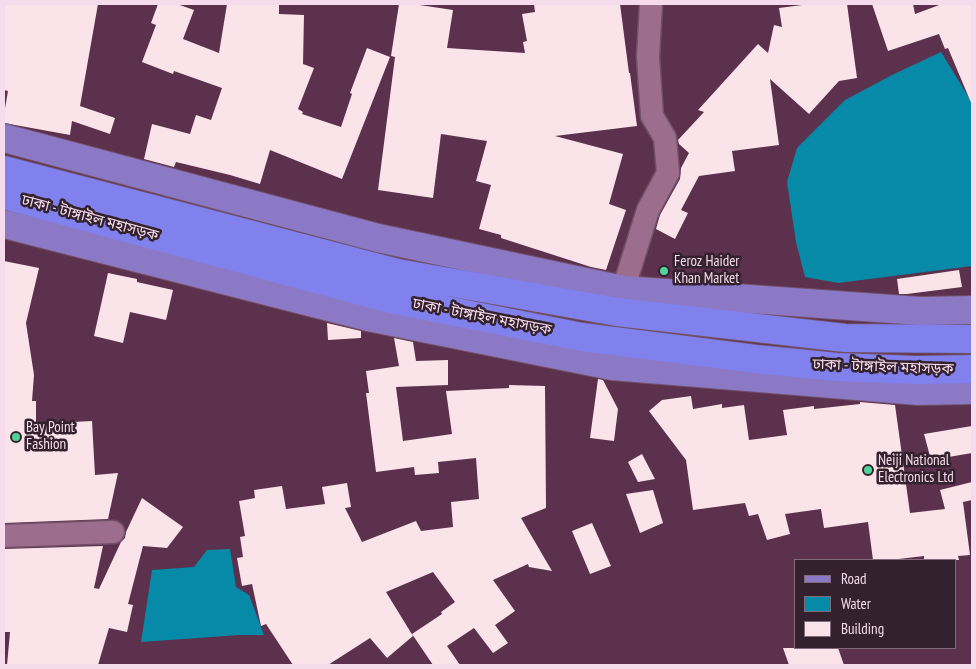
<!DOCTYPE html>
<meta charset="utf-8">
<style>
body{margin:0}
#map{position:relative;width:976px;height:669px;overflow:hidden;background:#5b314d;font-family:"PT Sans Narrow",sans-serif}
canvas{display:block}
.frame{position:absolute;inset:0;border:5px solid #f5dbeb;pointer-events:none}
.legend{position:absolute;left:794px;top:559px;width:162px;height:90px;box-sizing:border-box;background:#34212e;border:1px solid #816b7a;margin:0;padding:6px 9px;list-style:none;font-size:15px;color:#f5dbeb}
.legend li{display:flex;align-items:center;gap:10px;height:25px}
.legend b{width:25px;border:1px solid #816b7a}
</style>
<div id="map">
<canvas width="976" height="669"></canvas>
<div class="frame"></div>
<ul class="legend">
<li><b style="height:6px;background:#8b79c6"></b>Road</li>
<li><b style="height:14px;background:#078aa8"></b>Water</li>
<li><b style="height:14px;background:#fae3e9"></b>Building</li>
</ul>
</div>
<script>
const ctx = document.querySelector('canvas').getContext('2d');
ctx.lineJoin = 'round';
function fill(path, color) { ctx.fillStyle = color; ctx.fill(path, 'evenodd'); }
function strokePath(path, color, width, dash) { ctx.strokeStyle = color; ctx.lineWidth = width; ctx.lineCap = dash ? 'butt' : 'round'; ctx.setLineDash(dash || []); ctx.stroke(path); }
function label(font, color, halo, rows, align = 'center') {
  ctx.font = font + ' "PT Sans Narrow","Noto Sans Bengali",sans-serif'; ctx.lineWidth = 5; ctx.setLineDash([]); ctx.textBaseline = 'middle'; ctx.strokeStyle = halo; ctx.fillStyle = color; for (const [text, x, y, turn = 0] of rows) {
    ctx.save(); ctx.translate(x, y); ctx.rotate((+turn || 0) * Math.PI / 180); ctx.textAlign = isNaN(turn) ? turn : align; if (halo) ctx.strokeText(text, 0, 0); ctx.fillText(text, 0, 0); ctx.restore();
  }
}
const water = new Path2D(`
 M941,52L971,101L972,105V266L838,283L805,277L796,242L787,182L797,148L845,100L892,75Z
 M230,549L236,587L249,595L264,635H239L141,642L152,570L194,567L207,550Z`);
const building = new Path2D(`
 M4,4H98L80,106L115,118L110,134L72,121L70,135L4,123V114L8,91L4,90Z
 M158,4H177L194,10L183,39L219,53L227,4H279V14L304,15L303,64L314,68L298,109L303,112L302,114L341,127L352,94L350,93L367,48L390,57L342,179L270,150L260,184L230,175L176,162L174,167L144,159L152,124L190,134L196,115L211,120L222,88L174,71L173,74L142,62L156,25L151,23Z
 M399,4H413L453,10L447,48L525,53L523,42L527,41L522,14L535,12L534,4H620L629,73H630L637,126L555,136L623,154L609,204L626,210L606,270L591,267L501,238V235L479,229L491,185L476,181L487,141L441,134L433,198L378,190L395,57L391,56Z
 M810,4H847L857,78L839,81L809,114L770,79L779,145L732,151L735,171L699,176L681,210L688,213L675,239L656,229L660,215L680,179L681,168L689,153L679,144L678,140L704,112L698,110L758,44L768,53L774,25L782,27L779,8Z
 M872,4H913L915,14L942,4H972V105L948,48L945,49L939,34L888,51Z
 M4,261L39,268L26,323L34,375L32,401H36V424L92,421L95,475L118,473L108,519L4,523Z
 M959,270L962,287L907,294H899L897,279Z
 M108,273L137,279V282L173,290L166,320L130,312L123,343L94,336Z
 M327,323L361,331V338L328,340Z
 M394,338L413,342L416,361L448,360V385L396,387L403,441L452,434L446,391L509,388V385L545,386L546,508L521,518L552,571L529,567L528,564L493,580L515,611L495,625L508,643L493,653L474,628L447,646L460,665H433L412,634L442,614L441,612L455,602L433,572L386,592L413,636L387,658L370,638L328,665H293L266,624L261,626L252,584L242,586L237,558L243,557L240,537L245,536L239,501L255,498L254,490L282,486L286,509L325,504L322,487L347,483L351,507L345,508L362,542L416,521L421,531L453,527L451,502L479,499L476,458L438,462L439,473L415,475L414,467L376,472L366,393H369L366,371L399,366Z
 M598,379L603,380L618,409L614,441L590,438Z
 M691,396L693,409L722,404V408L744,405L749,440L787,435L783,410L814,406V409L860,404V402L895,405L910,513L945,509L940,490L972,482V500L963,502L970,555L958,556L959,560H924V556L890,560H873L868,522L824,528L821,509L785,514L790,534L767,540L758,514L749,516L745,503L693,510L686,460L649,411L662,400Z
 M972,426V453L931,460L924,434Z
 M642,454L655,479L638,482L628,462Z
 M653,490L663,523L640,533L626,494Z
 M142,498L183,527L167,548L143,546L128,604L133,605L127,632L109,628L98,665H7L10,632H4V549L103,546L94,588L99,589L121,542L125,538L126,532Z
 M592,523L611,566L590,574L572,531Z
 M783,648H838L844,665H789Z`);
const minor = new Path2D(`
 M623,290L648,210L668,173L665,138L652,116L648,57L651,4
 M4,536L113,532`);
const major = new Path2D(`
 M4,138L378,238L623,290L920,311L972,310
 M4,224L368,317L612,366L918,391L972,390`);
const highway = new Path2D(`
 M4,170L398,273L617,312L845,338L972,339
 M4,195L390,299L582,337L756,359L837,367L916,370L972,369`);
const markers = [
 [664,271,5,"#50d398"],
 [16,437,5,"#50d398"],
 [868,470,5,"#50d398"]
];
const streetNames = [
 ["ঢাকা - টাঙ্গাইল মহাসড়ক",90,218,15],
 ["ঢাকা - টাঙ্গাইল মহাসড়ক",482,317,11],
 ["ঢাকা - টাঙ্গাইল মহাসড়ক",883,367,2]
];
const poiNames = [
 ["Feroz Haider",674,262],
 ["Khan Market",674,279],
 ["Bay Point",26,428],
 ["Fashion",26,445],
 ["Neiji National",878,461],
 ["Electronics Ltd",878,478]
];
fill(water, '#078aa8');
fill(building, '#fae3e9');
strokePath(minor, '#724f67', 25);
strokePath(major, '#724f67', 30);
strokePath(highway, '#724f67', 30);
strokePath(minor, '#9c6d8c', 22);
strokePath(major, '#8b79c6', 28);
strokePath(highway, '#8081ec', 28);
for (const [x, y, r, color] of markers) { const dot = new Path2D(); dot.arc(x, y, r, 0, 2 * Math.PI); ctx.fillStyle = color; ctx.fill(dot); strokePath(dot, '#34212e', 2); }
label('15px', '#f5dbeb', '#34212e', streetNames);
label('15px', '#f5dbeb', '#34212e', poiNames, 'left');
</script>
